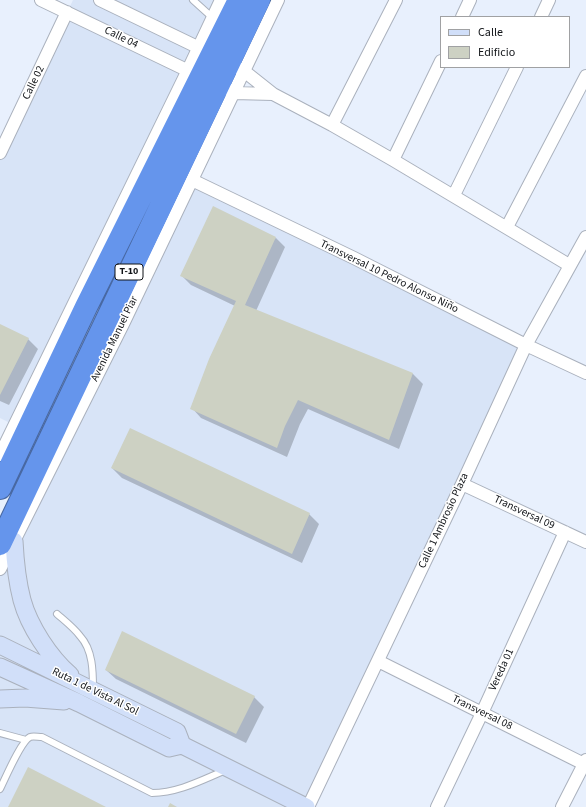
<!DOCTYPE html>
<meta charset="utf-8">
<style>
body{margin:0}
#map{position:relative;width:586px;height:807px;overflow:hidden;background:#e8f0fd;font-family:"Source Sans 3",sans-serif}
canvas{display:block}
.legend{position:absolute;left:440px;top:16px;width:130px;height:52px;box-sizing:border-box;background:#fff;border:1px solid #a0a1a3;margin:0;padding:5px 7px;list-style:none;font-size:12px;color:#111418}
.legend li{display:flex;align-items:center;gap:8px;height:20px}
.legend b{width:20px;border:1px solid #a0a1a3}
</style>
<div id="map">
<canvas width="586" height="807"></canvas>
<ul class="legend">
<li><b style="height:5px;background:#d1dff9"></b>Calle</li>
<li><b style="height:11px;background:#cdd1c3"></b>Edificio</li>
</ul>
</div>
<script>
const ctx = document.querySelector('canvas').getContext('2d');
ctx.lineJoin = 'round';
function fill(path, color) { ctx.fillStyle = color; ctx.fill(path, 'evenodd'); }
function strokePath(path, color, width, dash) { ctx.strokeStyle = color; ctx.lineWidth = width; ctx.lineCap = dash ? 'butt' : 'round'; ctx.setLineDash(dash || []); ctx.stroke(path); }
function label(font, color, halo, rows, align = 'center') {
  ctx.font = font + ' "Source Sans 3",sans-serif'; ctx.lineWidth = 3; ctx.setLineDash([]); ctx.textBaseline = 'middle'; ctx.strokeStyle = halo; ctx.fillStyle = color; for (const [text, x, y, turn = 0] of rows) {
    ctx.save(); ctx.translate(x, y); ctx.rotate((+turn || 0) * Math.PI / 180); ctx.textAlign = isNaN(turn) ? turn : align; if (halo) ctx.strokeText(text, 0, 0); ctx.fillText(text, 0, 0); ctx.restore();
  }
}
const built = new Path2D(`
 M73,0H238L32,434L0,418V153Z
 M180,174L526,345L308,807H0V542Z`);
const shadow = new Path2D(`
 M276,238L285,247L256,311L413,374L423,384L399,449L308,409L300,424L287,457L201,418L192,408L235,306L191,285L181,275Z
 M0,325L28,339L38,349L9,405L0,401Z
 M112,468L309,514L319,524L302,563L122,478Z
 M106,670L254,697L264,707L246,743L116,679Z`);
const building = new Path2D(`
 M213,206L276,237L245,305L413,373L389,440L298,400L285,426L277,448L190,409L209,359L236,301L180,276Z
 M0,324L29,338L0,395Z
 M130,428L310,513L292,554L111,468Z
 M122,631L255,696L236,734L105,670Z
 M28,767L106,807H8Z
 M170,803L177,807H168Z`);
const lane = new Path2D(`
 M193,0L214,19
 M57,614C65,621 74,628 80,636C93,650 93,672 93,689
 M0,733L26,740
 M0,789C5,779 21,741 30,737C33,736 38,737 42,737L152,793C178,793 202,780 226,770`);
const street = new Path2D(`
 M41,0L195,74
 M100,0L216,56
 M462,17L470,0
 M541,17L549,0
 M238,68L244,71L273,94L332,125L393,160L569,265
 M228,90L234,93L273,94
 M332,125L396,0
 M0,153L67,12
 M393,160L441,61
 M192,180L354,258L526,345L586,373
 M454,195L517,67
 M507,227L586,76
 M0,455L188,70L221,0
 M462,484L586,542
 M0,569L123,324L278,0
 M378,661L586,765
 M308,807L462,484L526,345L586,237
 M437,807L482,713L565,532
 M562,807L586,760`);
const secondary = new Path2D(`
 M14,541C15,561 17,581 22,600C29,626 50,658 70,675
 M0,645L177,732L182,745
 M0,667L79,703L169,748L182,745L306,807
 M0,699L25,698L64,701`);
const highway = new Path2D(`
 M0,488L86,307L239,0
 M0,544L259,0`);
const shields = [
 [129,272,28]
];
const shieldNames = [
 ["T-10",129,272]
];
const streetNames = [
 ["Calle 04",121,38,26],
 ["Calle 02",34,83,-64],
 ["Transversal 10 Pedro Alonso Niño",389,277,26],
 ["Avenida Manuel Piar",115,339,-64],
 ["Transversal 09",524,513,25],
 ["Calle 1 Ambrosio Plaza",444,521,-65],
 ["Vereda 01",502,670,-65],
 ["Ruta 1 de Vista Al Sol",95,692,26],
 ["Transversal 08",482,713,26]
];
fill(built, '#d8e4f7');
fill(shadow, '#0003');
fill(building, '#cdd1c3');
strokePath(lane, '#aab1bd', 8);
strokePath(street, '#aab1bd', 14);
strokePath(secondary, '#aab1bd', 19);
strokePath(highway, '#4868a2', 24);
strokePath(lane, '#fff', 6);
strokePath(street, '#fff', 12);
strokePath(secondary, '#d1dff9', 17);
strokePath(highway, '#6595ec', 22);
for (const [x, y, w] of shields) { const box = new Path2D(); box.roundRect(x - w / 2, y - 8, w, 16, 3); ctx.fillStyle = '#fff'; ctx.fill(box); strokePath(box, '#111418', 1); }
label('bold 10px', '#111418', null, shieldNames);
label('11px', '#111418', '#fff', streetNames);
</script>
